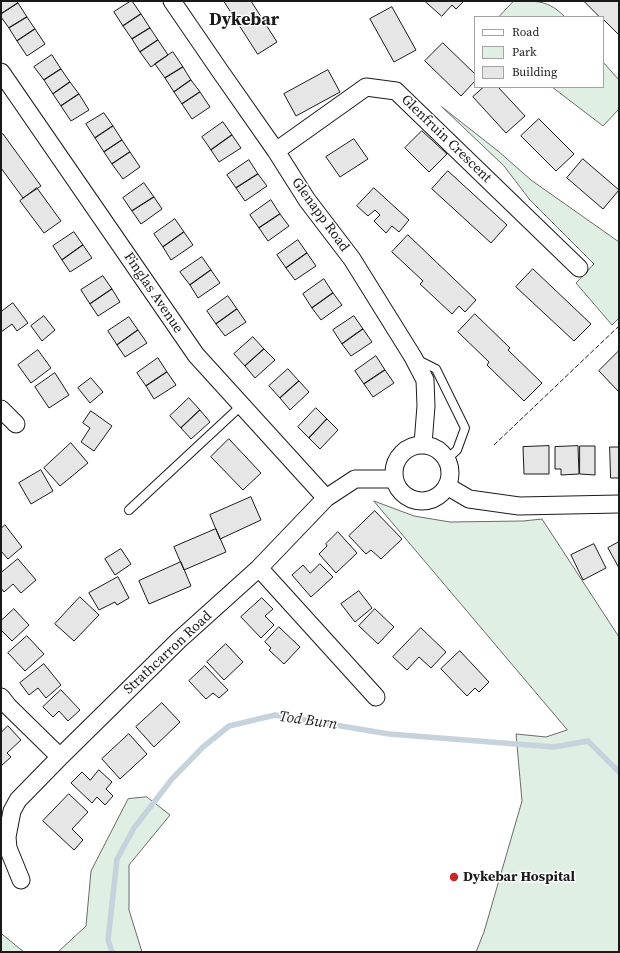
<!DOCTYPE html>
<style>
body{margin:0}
#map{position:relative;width:620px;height:953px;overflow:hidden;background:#fff;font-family:"Source Serif 4",serif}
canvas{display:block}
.frame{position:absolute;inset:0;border:2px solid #1a1a1a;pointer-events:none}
.legend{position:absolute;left:474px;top:16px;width:130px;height:72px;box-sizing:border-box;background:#fff;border:1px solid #a3a3a3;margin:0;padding:5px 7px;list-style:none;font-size:12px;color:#1a1a1a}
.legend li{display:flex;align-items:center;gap:8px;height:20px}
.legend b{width:20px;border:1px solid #a3a3a3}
</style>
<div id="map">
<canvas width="620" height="953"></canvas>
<div class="frame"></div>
<ul class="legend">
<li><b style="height:5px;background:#fff"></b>Road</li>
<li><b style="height:11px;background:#e0efe3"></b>Park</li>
<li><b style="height:11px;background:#e6e6e6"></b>Building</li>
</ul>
</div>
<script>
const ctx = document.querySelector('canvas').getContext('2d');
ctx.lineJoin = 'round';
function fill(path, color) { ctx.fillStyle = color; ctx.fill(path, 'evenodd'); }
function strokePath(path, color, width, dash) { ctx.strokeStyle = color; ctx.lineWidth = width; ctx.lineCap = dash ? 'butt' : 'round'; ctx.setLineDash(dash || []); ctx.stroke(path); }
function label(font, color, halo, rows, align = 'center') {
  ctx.font = font + ' "Source Serif 4",serif'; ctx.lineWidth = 3; ctx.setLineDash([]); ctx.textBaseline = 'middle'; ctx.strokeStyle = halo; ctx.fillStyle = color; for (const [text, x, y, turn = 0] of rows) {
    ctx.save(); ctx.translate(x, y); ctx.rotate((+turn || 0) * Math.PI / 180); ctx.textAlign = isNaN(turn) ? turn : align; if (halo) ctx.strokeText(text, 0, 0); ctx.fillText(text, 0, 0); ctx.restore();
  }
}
const green = new Path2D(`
 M514,1C538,1 548,0 565,17H499Z
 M603,62L619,80V109L603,126L552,87H603Z
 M442,107L498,151L531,180L619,242V318L612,325L576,283L594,264L530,200L504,166Z
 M374,501L414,516L450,522L523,521L542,519L619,637V952H476L484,932L522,801L516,734L546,737L567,730Z
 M147,797L170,815L129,865V910L142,952H58L86,926L91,871L128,799Z
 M1,933L3,935L24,952H1Z`);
const stream = new Path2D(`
 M112,952L108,940L117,859L134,828L172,779L203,747L229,726L275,715L389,734L554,747L588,741L619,772`);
const building = new Path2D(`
 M1,1H16L18,3L1,14Z
 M131,1H132L141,14L123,26L114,12Z
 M224,1H251L277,42L258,54Z
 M425,1H464L456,9L452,5L442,16Z
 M584,1H618L619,2V35L603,19V17H600Z
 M18,3L27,17L9,28L1,17V14Z
 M392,7L416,50L394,62L370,19Z
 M141,14L150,28L132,39L123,26Z
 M27,17L35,29L17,41L9,28Z
 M150,28L158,40L140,52L132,39Z
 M35,29L45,44L27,56L17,41Z
 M158,40L168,55L151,67L140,52Z
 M443,43L475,74V81L461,96L425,61Z
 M173,52L183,67L165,78L155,64Z
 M52,55L61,69L44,80L34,67Z
 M183,67L191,80L174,92L165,78Z
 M61,69L70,82L53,94L44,80Z
 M328,70L340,92L296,116L284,94Z
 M191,80L200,92L182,104L174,92Z
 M70,82L79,94L61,106L53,94Z
 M484,87H498L525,116L506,133L473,97Z
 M200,92L210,107L192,119L182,104Z
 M79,94L89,110L71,121L61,106Z
 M104,113L113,126L95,138L86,124Z
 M539,119L574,154L556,171L521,136Z
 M223,122L232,135L211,150L202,137Z
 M113,126L122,140L104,152L95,138Z
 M422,131L447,154L429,172L405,148Z
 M3,134L41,186L23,198L1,168V135Z
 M232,135L241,148L219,162L211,150Z
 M354,139L368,159L340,177L326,157Z
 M122,140L130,152L112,164L104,152Z
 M130,152L140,167L123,179L112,164Z
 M583,159L619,190L603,209L567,178Z
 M249,160L258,174L236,188L227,175Z
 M448,171L507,225L491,243L432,189Z
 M258,174L267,186L245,201L236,188Z
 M144,183L154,197L132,211L123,198Z
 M37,188L61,221L44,233L20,201Z
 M374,188L409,220L399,232L392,226L386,233L374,221L380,215L375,210L368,216L357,206Z
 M154,197L162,209L141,224L132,211Z
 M271,200L280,214L259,228L250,215Z
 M280,214L289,226L268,241L259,228Z
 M175,219L184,232L163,247L154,234Z
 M74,232L83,245L62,260L53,246Z
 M184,232L193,245L171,260L163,247Z
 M408,235L476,300L465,312L459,306L452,314L420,284L423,281L392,252Z
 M298,240L307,253L286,268L277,255Z
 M83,245L92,258L70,272L62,260Z
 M307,253L316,266L295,280L286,268Z
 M202,257L211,270L190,285L180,272Z
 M533,269L591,324L574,341L516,287Z
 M211,270L220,283L198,298L190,285Z
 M103,276L112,289L90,304L81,290Z
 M324,279L333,293L312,308L303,294Z
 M112,289L120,302L98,316L90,304Z
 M333,293L342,305L321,320L312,308Z
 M228,296L237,309L216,324L207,311Z
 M13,303L28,323L17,331L12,324L1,332V312Z
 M237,309L246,322L225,336L216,324Z
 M475,314L510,348L508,350L542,383L524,401L487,365L489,362L458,332Z
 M44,316L55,330L42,341L31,326Z
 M354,316L363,329L342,344L333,330Z
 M129,317L138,330L117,345L108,331Z
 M363,329L372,342L351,356L342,344Z
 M138,330L147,343L125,357L117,345Z
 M253,337L264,349L245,366L234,354Z
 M264,349L275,360L255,378L245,366Z
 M38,350L51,368L31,383L18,365Z
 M618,352L619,353V392L599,371Z
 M376,356L385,370L364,384L355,371Z
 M158,358L167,372L146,386L137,373Z
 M288,369L299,381L280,398L269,386Z
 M385,370L394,383L373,397L364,384Z
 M167,372L176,385L154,399L146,386Z
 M55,373L69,395L49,408L35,387Z
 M91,378L103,392L90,403L78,388Z
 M299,381L309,392L290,410L280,398Z
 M189,398L200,410L181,428L170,416Z
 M316,408L327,419L309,438L298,427Z
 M200,410L210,422L191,439L181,428Z
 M91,411L112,426L94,451L81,442L90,428L83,423Z
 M327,419L338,430L320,449L309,438Z
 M229,439L261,473L243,490L211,457Z
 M71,443L88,463L60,486L44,468Z
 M549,446V474H524L523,447Z
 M578,446L579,474L561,475V469H555V447Z
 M580,446H595V475L580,474Z
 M610,447H619V478H611Z
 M41,470L53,491L31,504L19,483Z
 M251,497L261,520L220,539L210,515Z
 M375,511L402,539L381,559L371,550L366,554L349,536Z
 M5,525L22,547L8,559L1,551V529Z
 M216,529L226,552L184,570L174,547Z
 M338,532L357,553L336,573L319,554L327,546L326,544Z
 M619,542V568L608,548Z
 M594,544L606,568L583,580L571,555Z
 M121,549L131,564L115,575L105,559Z
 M18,559L36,580L21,593L13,584L4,592L1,588V573Z
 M181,562L191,586L149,604L139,581Z
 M320,564L333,577L311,597L292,575L303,565L310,573Z
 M118,577L129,598L117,605L115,602L99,610L89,593Z
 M359,591L372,608L355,622L341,604Z
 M80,597L99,615L74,641L55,624Z
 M262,598L273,609L265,616L274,625L261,638L241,617Z
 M14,609L29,625L12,641L1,630V621Z
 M375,609L394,627L378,644L359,626Z
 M279,627L300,647L284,664L269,650L271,648L265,642Z
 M421,628L446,652L431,668L419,657L407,670L393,657Z
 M27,636L44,654L25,671L8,653Z
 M226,644L243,662L224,680L207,662Z
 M460,651L489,682L479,692L475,688L467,696L441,669Z
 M44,664L61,685L46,698L38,688L29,695L20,683Z
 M205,666L228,690L219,698L213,693L206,699L189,681Z
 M61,690L80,710L68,721L59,711L53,717L43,707Z
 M162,703L180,722L154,747L136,727Z
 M8,726L21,740L7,753L11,757L1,766V733Z
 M129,734L147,754L120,779L102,759Z
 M99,770L112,782L106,789L113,796L105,805L97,797L92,803L71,783L82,772L90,780Z
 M69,794L88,812L72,829L83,840L74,850L43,821Z`);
const lane = new Path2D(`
 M418,360L436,369L465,428L457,450L447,459
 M129,510L242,405`);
const street = new Path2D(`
 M172,1L220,71L276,151L307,200L352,259L413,357L425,380L426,406L423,444
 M1,72L196,355L326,498
 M276,151L366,87L396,91L579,268
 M1,409L16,424
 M394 473a28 28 0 1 1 56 0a28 28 0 1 1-56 0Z
 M447,486L469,499L519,506L619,504
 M259,568L376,697
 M1,697L8,706L60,757
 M21,880L8,848L7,837L12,811L18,800L60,757L179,640L259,568L326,498L355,479H393`);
const fence = new Path2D(`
 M494,445L619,326`);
const markers = [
 [454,877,5,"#c62828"]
];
const streetNames = [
 ["Glenfruin Crescent",446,139,44],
 ["Glenapp Road",320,215,54],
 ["Finglas Avenue",153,293,56],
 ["Strathcarron Road",168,653,-43]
];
const poiNames = [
 ["Dykebar Hospital",463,877]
];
const waterNames = [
 ["Tod Burn",308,721,8]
];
const districtNames = [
 ["Dykebar",244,20]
];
fill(green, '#e0efe3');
strokePath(green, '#6a6a6a', 1);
strokePath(stream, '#c6d2dc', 5.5);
fill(building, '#e6e6e6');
strokePath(building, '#1a1a1a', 1);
strokePath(lane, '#1a1a1a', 10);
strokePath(street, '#1a1a1a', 19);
strokePath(lane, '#fff', 8);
strokePath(street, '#fff', 17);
strokePath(fence, '#1a1a1a', 1, [5, 2]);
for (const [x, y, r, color] of markers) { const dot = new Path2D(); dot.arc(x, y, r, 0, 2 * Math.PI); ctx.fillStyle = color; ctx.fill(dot); strokePath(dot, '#fff', 1.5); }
label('14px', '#1a1a1a', '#fff', streetNames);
label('bold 14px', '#1a1a1a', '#fff', poiNames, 'left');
label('italic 15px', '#1a1a1a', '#fff', waterNames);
label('bold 18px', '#1a1a1a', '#fff', districtNames);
</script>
